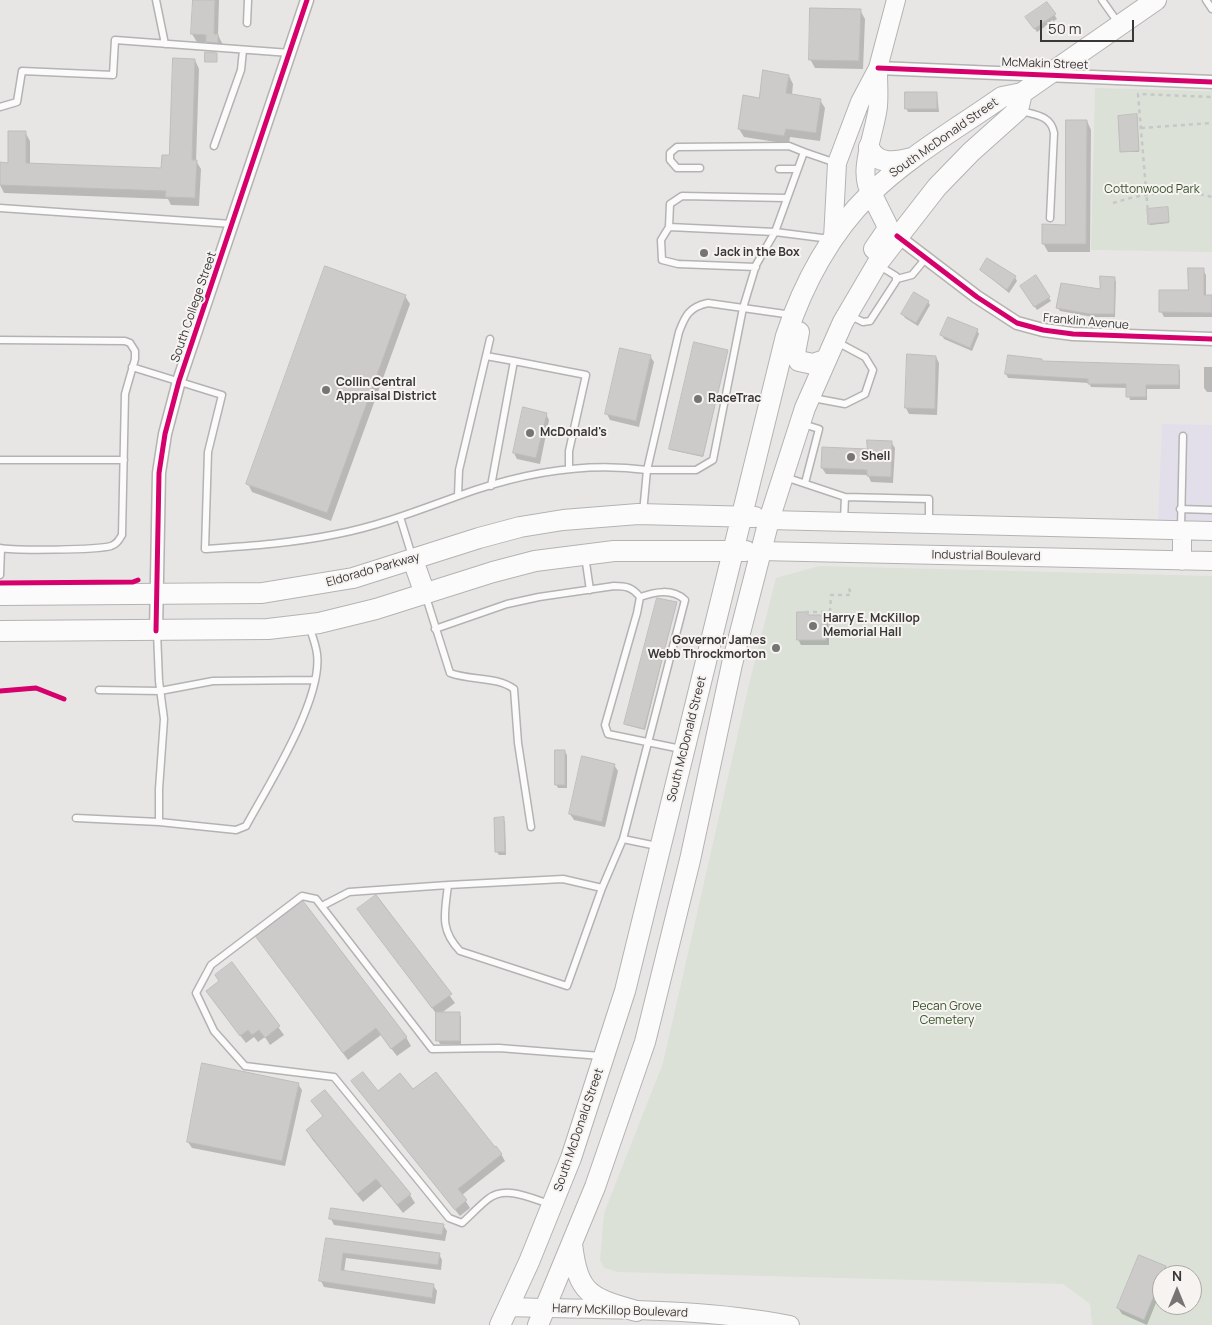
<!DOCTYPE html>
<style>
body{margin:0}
#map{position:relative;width:1212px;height:1325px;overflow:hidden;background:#e8e6e5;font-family:Manrope,sans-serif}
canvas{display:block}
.north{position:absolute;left:1152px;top:1265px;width:50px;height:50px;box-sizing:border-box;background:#f6f3f1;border:1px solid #aaa8a7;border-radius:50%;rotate:0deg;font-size:14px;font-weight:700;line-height:20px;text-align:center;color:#393737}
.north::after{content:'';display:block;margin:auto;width:18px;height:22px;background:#767474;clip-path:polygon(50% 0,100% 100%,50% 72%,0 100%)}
.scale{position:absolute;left:1040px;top:20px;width:94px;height:22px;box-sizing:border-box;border:2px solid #393737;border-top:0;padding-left:6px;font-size:15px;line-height:18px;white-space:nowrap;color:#393737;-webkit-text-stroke:4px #f6f3f1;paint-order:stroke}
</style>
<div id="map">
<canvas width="1212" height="1325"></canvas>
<div class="north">N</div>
<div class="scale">50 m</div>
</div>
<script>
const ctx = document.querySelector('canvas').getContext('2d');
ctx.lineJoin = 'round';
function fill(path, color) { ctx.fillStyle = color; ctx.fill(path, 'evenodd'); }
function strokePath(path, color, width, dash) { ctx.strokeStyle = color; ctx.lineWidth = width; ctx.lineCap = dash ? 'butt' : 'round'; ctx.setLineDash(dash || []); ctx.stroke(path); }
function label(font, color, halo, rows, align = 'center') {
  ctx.font = font + ' Manrope,sans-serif'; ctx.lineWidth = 4; ctx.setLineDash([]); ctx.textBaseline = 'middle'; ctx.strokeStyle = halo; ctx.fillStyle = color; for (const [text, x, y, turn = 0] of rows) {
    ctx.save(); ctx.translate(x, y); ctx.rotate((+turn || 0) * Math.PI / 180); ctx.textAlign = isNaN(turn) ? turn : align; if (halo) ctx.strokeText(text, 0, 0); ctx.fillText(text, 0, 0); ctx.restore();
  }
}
const commercial = new Path2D(`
 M1162,424L1212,425V523L1158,522Z`);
const green = new Path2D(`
 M1095,88L1212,91V252L1091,250Z
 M819,566L1212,576V1325H1092L1090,1304L1063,1284L618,1272L604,1268L600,1260L604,1213L663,1063L750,680L776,578ZM1162,1275H1192V1305H1162Z`);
const shadow = new Path2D(`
 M194,0H219L218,35L222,43V50L211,49L207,42H197L192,34Z
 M1047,3L1057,19L1037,32L1029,21Z
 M860,10L865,19L863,69L815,68L810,59Z
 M195,60L199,69L196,161L201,169L199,206L171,205L168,199L4,193L0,185L25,132L30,141V165L162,170L170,156Z
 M789,76L793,84L792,95L820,100L825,108L820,141L790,137L789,144L744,137L739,129L760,99Z
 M937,93L939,112H908L906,108Z
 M1119,117H1137L1139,152H1122Z
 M1087,121L1091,130L1090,252H1048L1043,243L1066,226Z
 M1167,208L1169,223L1150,225V224Z
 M981,270L1015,277L1017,281L1009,293Z
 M1203,270L1206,275V297H1212V317H1164L1161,311L1189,292Z
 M1036,277L1051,301L1037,310L1021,286Z
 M1114,278L1116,282L1115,317H1093L1060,311L1058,308L1101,290Z
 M405,296L410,304L331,521L252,492L248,484Z
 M928,302L930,305L918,326L905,318L903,314Z
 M977,330L979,334L972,351L944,339L942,335Z
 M727,351L703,457L671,450V448Z
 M650,356L654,362L639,427L610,420L607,414Z
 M936,357L939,363L937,415L909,414L906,408Z
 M1008,358L1042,362L1178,367L1180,370V389H1147V400H1130L1127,388L1091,387L1089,383L1008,378L1006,374Z
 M1204,367H1212V392H1207L1204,388Z
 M546,414L549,420L540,464L517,459L514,453Z
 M891,442L895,448L893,483L871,482L868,475L826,474L822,468Z
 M676,604L645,730L626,725V724Z
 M807,613L809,616H825L829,622V645H801L798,639Z
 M565,752L567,755V788H558L556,784Z
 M614,765L618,771L605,827L574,820L570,814Z
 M503,819L505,822L506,855H499L497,852Z
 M378,897L455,1003L440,1014H459L461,1017V1044H440L438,1040V1016L359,909Z
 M258,937L406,1037L411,1046L397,1056L381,1035L348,1060Z
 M232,964L284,1035L270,1045L265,1037L258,1042L254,1037L246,1043L213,1000Z
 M352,1082L378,1092L413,1091L501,1154L505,1161L462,1195L470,1208L460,1216Z
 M298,1084L302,1090L285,1166L192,1148L188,1142Z
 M325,1092L410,1195L415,1203L403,1213L382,1186L363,1202L312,1139L307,1130L324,1117L313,1102Z
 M331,1219L443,1225L447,1231L445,1241L334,1225Z
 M327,1240L439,1254L442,1260L441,1270L346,1258L344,1272L433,1285L437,1291L435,1304L324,1287L321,1281Z
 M1165,1267L1168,1273V1275H1162V1288L1147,1325L1122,1314L1118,1308Z`);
const building = new Path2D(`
 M193,0H215L214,34H218V43L206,42V35L191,34Z
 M1047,2L1056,14L1034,29L1025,17Z
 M810,8L861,9L859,61L809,60Z
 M205,52L217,53V62H205Z
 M173,58L195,59L192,160H197L195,198L165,197L166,191L0,185V162L8,163V131H26V163L161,168L162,155H169Z
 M763,70L789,75L786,93L821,99L816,133L786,129L784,136L738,129L743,95L759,98Z
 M905,92H937V109H905Z
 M1137,114L1139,151L1120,152L1118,116Z
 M1066,120H1087L1086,244H1042V224L1065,225Z
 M1168,207L1169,222L1148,224L1147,209Z
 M987,258L1016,276L1007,290L980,270Z
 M325,266L406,295L327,513L246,484Z
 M1188,268H1204V295H1212V313L1159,312V290H1188Z
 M1036,275L1050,297L1034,307L1020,286Z
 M1100,276L1115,277L1114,314H1090L1056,308L1061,283L1100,289Z
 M914,292L929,301L916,323L901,314Z
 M948,317L978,329L970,348L940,335Z
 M694,342L728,350L703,456L669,449Z
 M620,348L651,355L636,421L605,414Z
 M907,354L936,356L935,409L905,408Z
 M1008,355L1042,359V361L1179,365V385H1146V397H1126V384H1088V379L1005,374Z
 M523,407L547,413L536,458L513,453Z
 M867,440L892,441L891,477L867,476V470L821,468L822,447L867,449Z
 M657,598L677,602L644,729L624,724Z
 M797,612H808V615H826V640H797Z
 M555,750H565V785H555Z
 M582,756L615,764L602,822L569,814Z
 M504,817L505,852H495L494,818Z
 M376,895L452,994L432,1008L357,909Z
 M303,901L407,1037L391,1049L376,1028L343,1053L256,937Z
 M232,962L280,1026L265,1038L259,1030L252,1035L248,1030L240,1036L206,991L219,981L215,975Z
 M436,1012H460V1041H436Z
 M202,1063L299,1083L282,1161L187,1142Z
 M363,1072L378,1091L400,1073L413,1089L436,1072L495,1147L496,1146L502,1154L458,1189L467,1200L455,1210L351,1081Z
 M325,1090L411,1194L397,1205L376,1179L357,1194L306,1130L323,1116L311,1101Z
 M331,1208L444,1224L442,1235L329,1219Z
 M326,1238L440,1253L438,1265L343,1253L341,1270L434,1284L432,1298L319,1281Z
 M1139,1255L1166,1266L1144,1320L1117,1308Z`);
const path = new Path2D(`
 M1141,128L1212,123
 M1113,203C1144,193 1180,188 1212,197
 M1149,225L1138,94L1212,97
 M805,612H831
 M829,628L831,595H851L849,588`);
const lane = new Path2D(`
 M156,0L165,44
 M1102,0L1119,24
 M1206,0L1212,9
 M247,23L248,0
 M0,107L17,102L22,71L113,75L115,40L290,53
 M1021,111C1037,115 1051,116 1054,133L1050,218
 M214,146L241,70L243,50
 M700,168H677L670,160V153L677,147L789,146L804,152
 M779,169H797
 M786,198L682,196L670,204L669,227L775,232L804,152L836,163
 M0,208L232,224
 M669,227L661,240L662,260L678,264L756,267
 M897,279L912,275L926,258
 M851,316L863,322L870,321L896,281V276L878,265
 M0,340L125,341L130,343L135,351V359L125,394L122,535C119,540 117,544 111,546C97,550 14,551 0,548
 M486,356L514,361
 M132,367L222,395L208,452L205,549C249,546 294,543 337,534C384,525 429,506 475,490C529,472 589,462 647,470L679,332C685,316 689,307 708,303L792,315
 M813,398L845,404L865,394L873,370L865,357L837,342
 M803,424L819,429L805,483
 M0,460H124
 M785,477L845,497L929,499V522
 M491,486L514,361L586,375L569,451V469
 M458,496L459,470L490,339
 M1180,509L1212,510
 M643,513L647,470H696L713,460L743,308L756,265L775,232L830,239
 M400,517L412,556
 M844,520L845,497
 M1181,528L1183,436
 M585,556L590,590
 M0,575L1,549
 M426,597L450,673C472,681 496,676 514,689L518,743L531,827
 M640,597C655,592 672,588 685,600L623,839L657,846
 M435,629L507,604L539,597L614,586C626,586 632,587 640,597L637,613L605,725L608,734L681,749
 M157,632L159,681L164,719L159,789V822L236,830L246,826C268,786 323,699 317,654C316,645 312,636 310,628
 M99,690L160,691L213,681L314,680
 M76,818L159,822
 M448,885C445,913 439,929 460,951L567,986L602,888L623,839
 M322,906L349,892L448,885L563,879L602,888
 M549,1204C531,1198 505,1185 488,1199C479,1206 471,1215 462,1223L449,1218L334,1077L245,1066L214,1031L196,993L211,965L302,896L316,899L432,1049L499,1048L601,1056`);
const street = new Path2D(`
 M878,68L1212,82
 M897,236L977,297L1017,323L1043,330L1073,334L1212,339
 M156,631L159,473L165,434L179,381L307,0`);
const secondary = new Path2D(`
 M871,193C856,173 876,130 878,106C879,95 878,83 878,71
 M833,239L837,163L860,102L878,68L896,0
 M769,520L1212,531
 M1182,530V561
 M760,551L1212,561
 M508,1307C602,1310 698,1307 790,1325`);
const primary = new Path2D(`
 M869,147C876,166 897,162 912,158
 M871,193L887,225V230L874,249
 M799,332L795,353L799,361L813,364L825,360
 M413,560L425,594
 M0,595L262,593L353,578L479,538L520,527L563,520L638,514L755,517
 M0,631L268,629L319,623L376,609L493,572L535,561L614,551H746
 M572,1244C578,1295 591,1298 636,1311
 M500,1325L529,1262L571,1158L625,991L786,336C803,284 831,232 870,194C909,156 958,128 1002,97L1022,93L1156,0
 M538,1325L595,1187L645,1042L690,860L732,664L769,520L805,408L843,322L877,264L937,187L971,152L1018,110L1022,93`);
const cycleway = new Path2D(`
 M878,68L1212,82
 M897,236L977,297L1017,323L1043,330L1073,334L1212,339
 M0,583L133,582L138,580
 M156,631L159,473L165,434L179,381L307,0
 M0,691L36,688L64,699`);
const markers = [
 [704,253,5,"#767474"],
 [326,390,5,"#767474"],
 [698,399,5,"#767474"],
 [530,433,5,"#767474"],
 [851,457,5,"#767474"],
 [813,626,5,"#767474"],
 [776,648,5,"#767474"]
];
const streetNames = [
 ["McMakin Street",1045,64,2],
 ["South McDonald Street",944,138,-35],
 ["South College Street",194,307,-71],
 ["Franklin Avenue",1086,322,5],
 ["Industrial Boulevard",986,556,1],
 ["Eldorado Parkway",373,570,-16],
 ["South McDonald Street",687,739,-76],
 ["South McDonald Street",579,1130,-71],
 ["Harry McKillop Boulevard",620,1311,2]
];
const parkNames = [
 ["Cottonwood Park",1152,190],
 ["Pecan Grove",947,1007],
 ["Cemetery",947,1021]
];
const poiNames = [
 ["Jack in the Box",714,253],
 ["Collin Central",336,383],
 ["Appraisal District",336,397],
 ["RaceTrac",708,399],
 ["McDonald's",540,433],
 ["Shell",861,457],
 ["Harry E. McKillop",823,619],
 ["Memorial Hall",823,633],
 ["Governor James",766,641,"right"],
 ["Webb Throckmorton",766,655,"right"]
];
fill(commercial, '#e2dfea');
fill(green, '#dbe1d7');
fill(shadow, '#0003');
fill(building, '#cccbca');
strokePath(building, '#bebdbc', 1);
strokePath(lane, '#b4b3b2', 9);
strokePath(street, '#b4b3b2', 15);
strokePath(secondary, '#b4b3b2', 20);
strokePath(primary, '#b4b3b2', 22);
strokePath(path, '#c7c7c7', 2.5, [4, 4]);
strokePath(lane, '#fcfbfb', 6);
strokePath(street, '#fcfbfb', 12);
strokePath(secondary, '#fcfbfb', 18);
strokePath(primary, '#fcfbfb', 20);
strokePath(cycleway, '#d6006c', 5);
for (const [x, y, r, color] of markers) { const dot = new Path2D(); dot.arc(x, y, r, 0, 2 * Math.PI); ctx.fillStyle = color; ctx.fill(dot); strokePath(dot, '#f6f3f1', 2); }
label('12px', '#393737', '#f6f3f1', streetNames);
label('12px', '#37542c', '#f6f3f1', parkNames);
label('bold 12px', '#393737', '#f6f3f1', poiNames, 'left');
</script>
